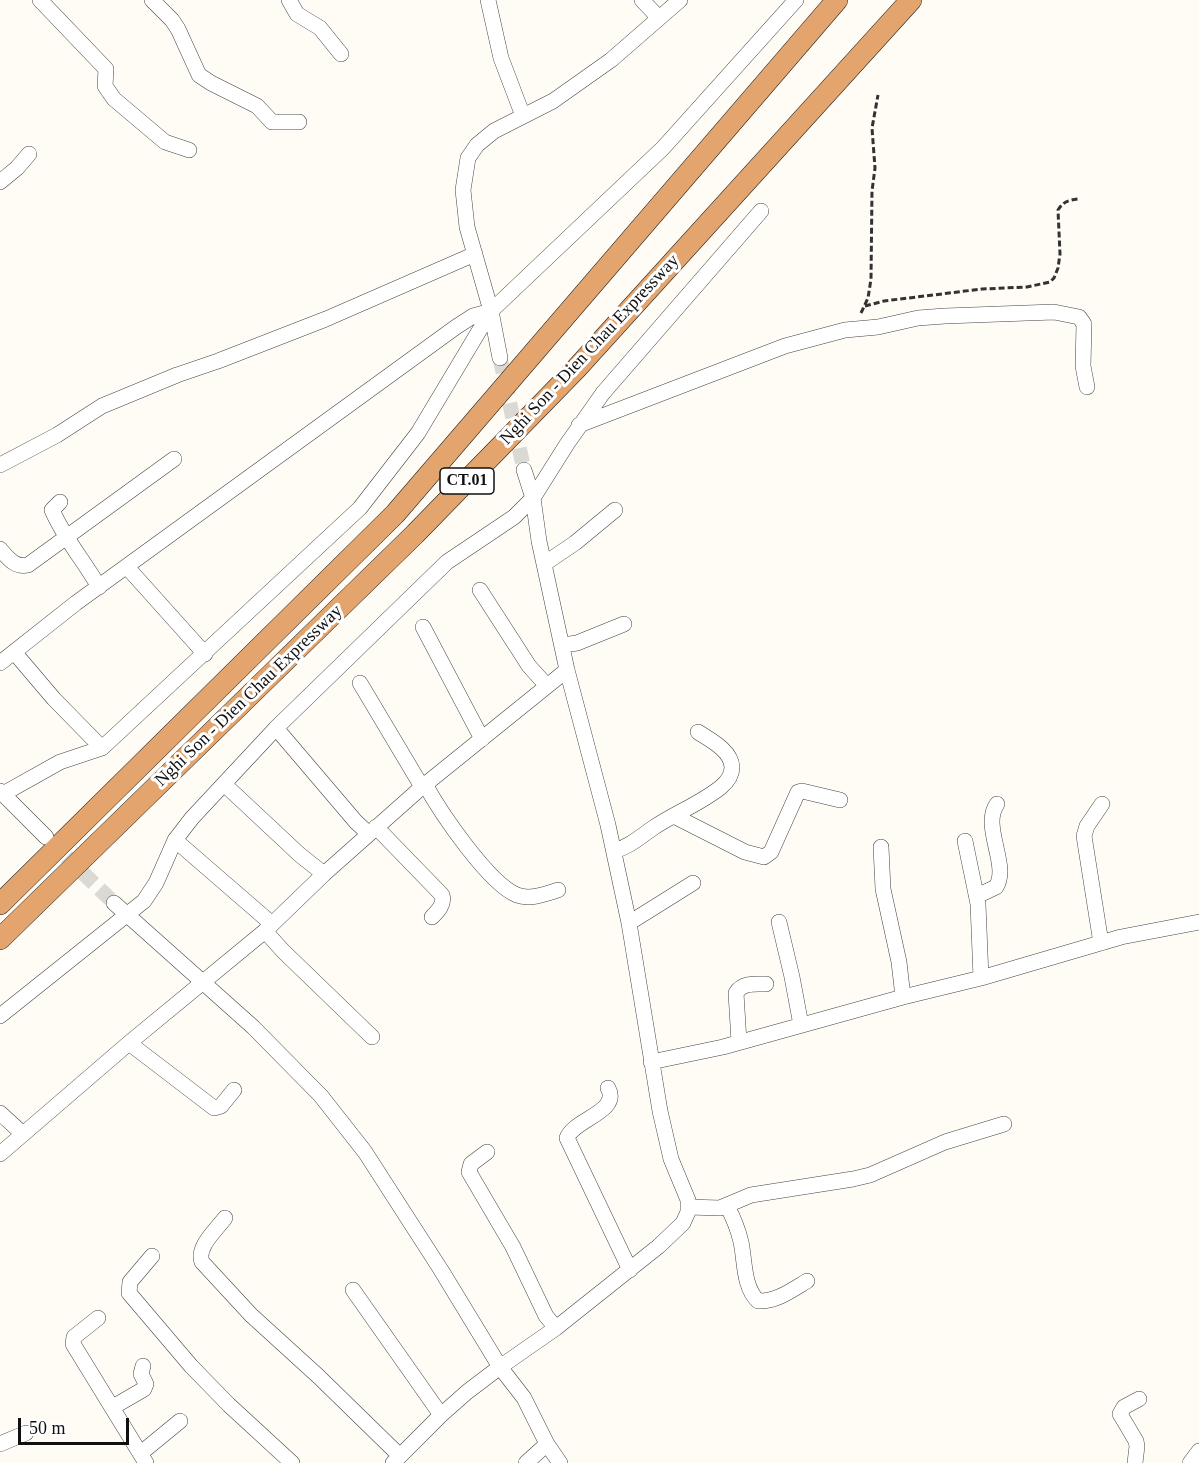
<!DOCTYPE html>
<style>
body{margin:0}
#map{position:relative;width:1199px;height:1463px;overflow:hidden;background:#fefcf5;font-family:Georgia,serif}
canvas{display:block}
.scale{position:absolute;left:18px;top:1418px;width:111px;height:27px;box-sizing:border-box;border:3px solid #101010;border-top:0;padding-left:8px;font-size:18px;line-height:21px;white-space:nowrap;color:#101010;-webkit-text-stroke:4px #fff;paint-order:stroke}
</style>
<div id="map">
<canvas width="1199" height="1463"></canvas>
<div class="scale">50 m</div>
</div>
<script>
const ctx = document.querySelector('canvas').getContext('2d');
ctx.lineJoin = 'round';
function strokePath(path, color, width, dash) { ctx.strokeStyle = color; ctx.lineWidth = width; ctx.lineCap = dash ? 'butt' : 'round'; ctx.setLineDash(dash || []); ctx.stroke(path); }
function label(font, color, halo, rows, align = 'center') {
  ctx.font = font + ' Georgia,serif'; ctx.lineWidth = 6; ctx.setLineDash([]); ctx.textBaseline = 'middle'; ctx.strokeStyle = halo; ctx.fillStyle = color; for (const [text, x, y, turn = 0] of rows) {
    ctx.save(); ctx.translate(x, y); ctx.rotate((+turn || 0) * Math.PI / 180); ctx.textAlign = isNaN(turn) ? turn : align; if (halo) ctx.strokeText(text, 0, 0); ctx.fillText(text, 0, 0); ctx.restore();
  }
}
const minorTunnel = new Path2D(`
 M500,358L524,470
 M50,841L114,903`);
const path = new Path2D(`
 M865,306L884,301L982,289L1027,287L1050,282L1054,278L1058,268L1060,254L1058,210C1063,202 1068,200 1078,199
 M861,313L868,298L871,279L872,191L875,168L872,128L878,95`);
const minor = new Path2D(`
 M40,0L106,69L105,86L114,99L165,142L189,150
 M152,0L172,20L178,29L199,75L211,83L257,106L272,122H299
 M289,0L297,14L320,28L341,54
 M488,0L501,58L523,116
 M642,0L659,18
 M0,182L17,168L29,154
 M500,358L491,311L467,227L463,190L468,158L477,145L494,131L553,101L611,60L680,0
 M579,425L785,346L845,330L878,327L918,318L945,316L1054,312L1079,317L1084,324L1083,366L1087,387
 M0,465L57,435L102,406L177,375L218,361L326,319L475,254
 M524,470L533,498L539,541L567,670L608,825L629,923L660,1111L671,1159L688,1200V1212L683,1223L659,1246L556,1328L500,1367L524,1398L547,1444L560,1463
 M60,502L52,510C64,538 84,561 99,587
 M0,549C8,558 15,568 28,565L174,459
 M544,564L575,543L615,510
 M127,567L205,654
 M480,590L529,666L547,686
 M423,627L482,739
 M563,645L577,643L624,624
 M14,652L54,699L102,748
 M0,663L76,603L456,327L473,316L491,311
 M360,683L422,787
 M276,728L356,822L368,833
 M224,784L300,855L324,874
 M425,784C440,812 489,884 517,895C530,900 546,894 558,890
 M0,791L46,837
 M3,794L60,762L102,748L360,508L418,433L491,311L663,148L796,0
 M674,816L745,852L764,857L771,852L798,792L802,791L840,800
 M376,827L442,895C445,904 438,911 432,917
 M175,840L272,924
 M965,841L978,904L981,978
 M881,847L883,889L899,962L903,997
 M614,851C629,847 640,837 653,828C675,813 700,804 721,787C727,782 732,776 732,767C731,750 710,740 698,732
 M977,896L996,887C1010,866 981,826 997,804
 M114,903L253,1027L321,1096L365,1152L441,1270L500,1367L467,1392L441,1415L393,1463
 M779,922L792,977L801,1025
 M629,923L693,883
 M265,931L283,951L372,1037
 M1101,943L1084,836L1087,826L1102,804
 M0,1016L144,901L156,883L175,840L192,818L276,728L447,562L514,517L533,498L567,444L603,393L761,211
 M739,1042L736,993C743,982 755,984 766,984
 M129,1043L214,1108L221,1106L234,1090
 M651,1062L723,1047L903,997L981,978L1121,937L1199,922
 M608,1088C621,1112 574,1119 567,1138L630,1270
 M0,1113L23,1134
 M487,1152L471,1164L469,1172L513,1247L546,1316L556,1328
 M0,1154L129,1043L265,931L324,874L422,787L567,670
 M727,1206C733,1217 738,1229 741,1242C745,1260 743,1287 758,1301C776,1302 792,1290 807,1281
 M688,1207L720,1208L751,1195L853,1179L870,1175L945,1142L1004,1124
 M225,1218C217,1229 196,1247 202,1262L251,1315L318,1376L399,1455
 M152,1256L130,1282L129,1293L191,1366L229,1405L292,1463
 M353,1290L441,1415
 M98,1318L74,1337L73,1344L146,1463
 M113,1407L144,1389L146,1384L141,1374L143,1366
 M0,1444L26,1433
 M141,1453L180,1421
 M526,1463L547,1444
 M1135,1463L1137,1446L1136,1441L1120,1414L1124,1407L1139,1399
 M1190,1463L1199,1451`);
const highway = new Path2D(`
 M0,904L395,514L837,0
 M0,939L415,534L576,369L911,0`);
const shields = [
 [467,481,54]
];
const shieldNames = [
 ["CT.01",467,481]
];
const streetNames = [
 ["Nghi Son - Dien Chau Expressway",590,350,-47],
 ["Nghi Son - Dien Chau Expressway",249,696,-44]
];
strokePath(minorTunnel, '#dad9d3', 15, [15, 8]);
strokePath(minor, '#434343', 16);
strokePath(highway, '#212121', 22);
strokePath(path, '#323232', 3, [6, 3]);
strokePath(minor, '#fff', 15);
strokePath(highway, '#e3a46d', 21);
for (const [x, y, w] of shields) { const box = new Path2D(); box.roundRect(x - w / 2, y - 13, w, 26, 4.5); ctx.fillStyle = '#fff'; ctx.fill(box); strokePath(box, '#101010', 1.5); }
label('bold 16px', '#101010', null, shieldNames);
label('18px', '#101010', '#fff', streetNames);
</script>
